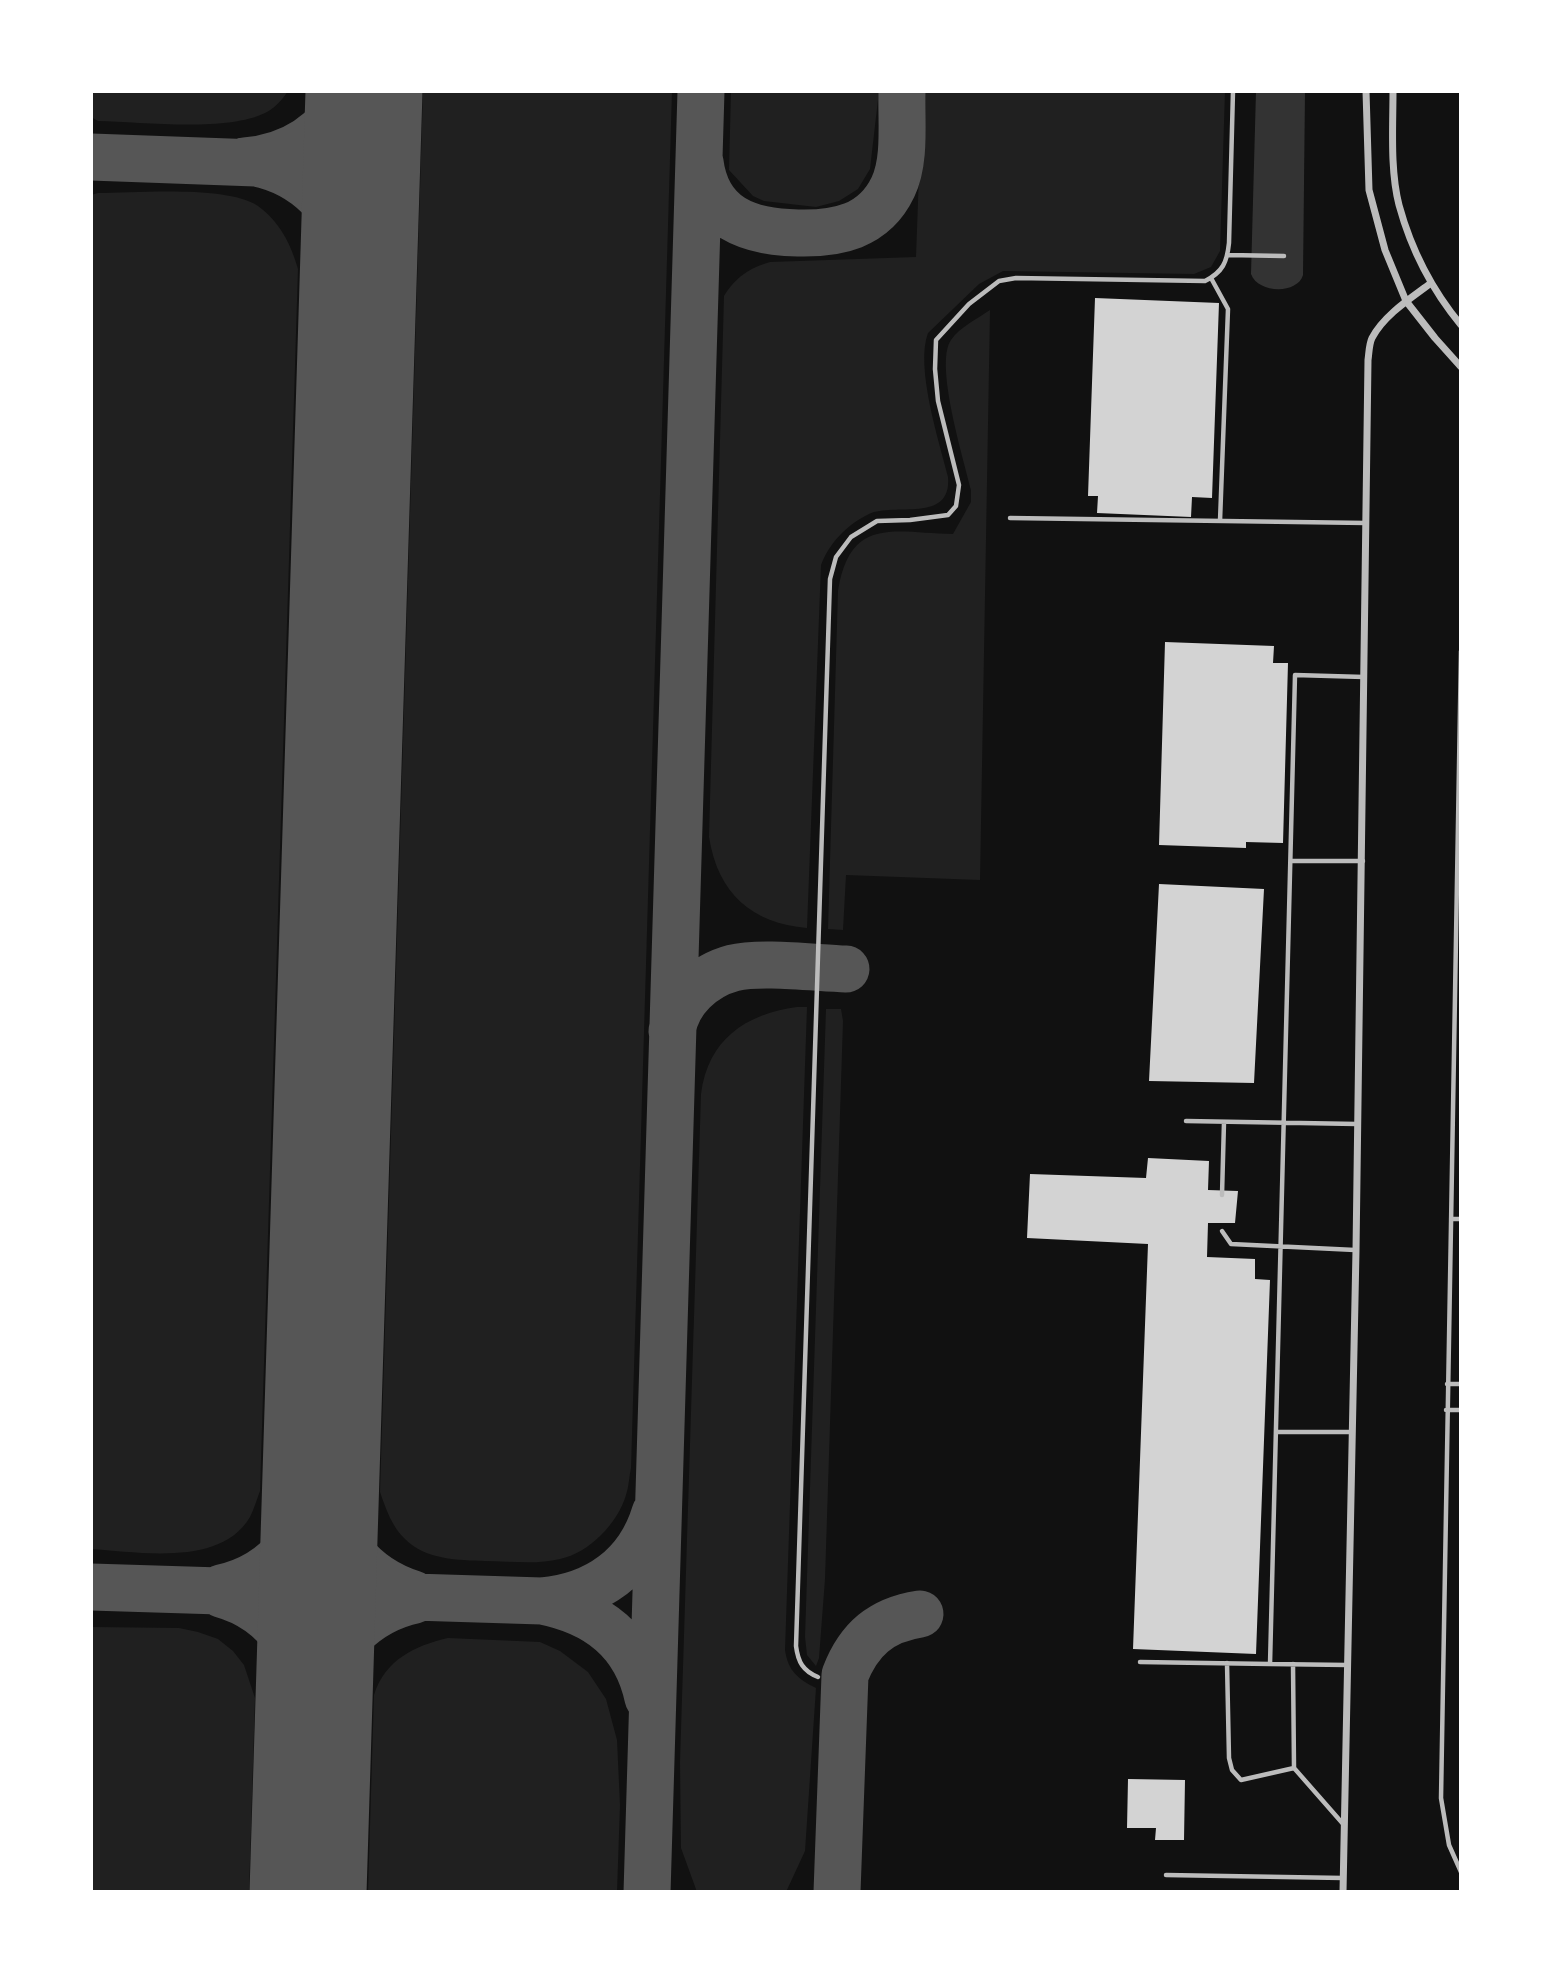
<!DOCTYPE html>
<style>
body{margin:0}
#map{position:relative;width:1552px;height:1983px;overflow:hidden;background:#111;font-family:Raleway,sans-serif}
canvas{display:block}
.frame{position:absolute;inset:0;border:93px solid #fff;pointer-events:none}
</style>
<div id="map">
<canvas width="1552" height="1983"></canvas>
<div class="frame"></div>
</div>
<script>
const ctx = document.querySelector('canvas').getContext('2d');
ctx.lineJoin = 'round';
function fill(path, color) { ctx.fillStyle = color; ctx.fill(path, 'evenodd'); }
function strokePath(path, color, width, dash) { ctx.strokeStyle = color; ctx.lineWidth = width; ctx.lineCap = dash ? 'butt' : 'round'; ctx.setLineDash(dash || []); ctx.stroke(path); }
const green = new Path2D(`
 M91,91H288C283,99 274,109 265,113C227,132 142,122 98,121L91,117Z
 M423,91H672L631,1468C629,1477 629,1486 626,1495C618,1523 589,1553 560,1559C536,1565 510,1561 485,1561C458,1560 426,1560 405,1539C392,1527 386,1509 380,1492Z
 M731,91H879L870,169L858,189L839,201L816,207L764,201L753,196L729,170Z
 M922,91H1225L1220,251L1211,267L1194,274L1003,271L979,284L928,333C915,367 939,441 948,477C952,524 894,502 869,514C848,524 829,543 821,565L807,928C752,923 718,894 709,837L724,296C736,277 749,268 770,262L916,257Z
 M98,193C137,193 227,185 258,206C279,221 291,244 298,269L260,1491C257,1499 254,1509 250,1517C221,1567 139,1552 91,1549V195Z
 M990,310L980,880L846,875L843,930L828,929L838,591C850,515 895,533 953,534L971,502V490C964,460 934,364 951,340C960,327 977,319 990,310Z
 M797,1007H807L785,1650C788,1671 798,1679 816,1688L805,1851L786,1892H697L681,1848L680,1762L701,1094C708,1040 745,1014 797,1007Z
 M826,1009H841L843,1021L825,1579L819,1658L816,1666L807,1655L805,1637Z
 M91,1627L179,1628L198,1632L218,1639L233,1651L244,1665L255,1698L249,1892H91Z
 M448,1638L540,1642L560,1651L588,1672L606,1699L617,1740L620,1805L617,1892H368L374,1695C385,1660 414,1646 448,1638Z`);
const water = new Path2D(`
 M1256,91H1305L1303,275C1298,294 1258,294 1251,274Z`);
const taxiway = new Path2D(`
 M91,157L256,163C305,173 343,210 352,260C356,286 353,314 352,340C351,374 350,408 349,442
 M245,161C292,157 328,134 350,91
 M700,162C707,218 748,232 798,233C837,234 874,227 893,187C906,160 901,121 902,91
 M672,1031C677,1000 703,976 733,968C760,961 816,968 846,969
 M330,1317L325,1485C330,1538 363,1578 413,1594
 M91,1587L542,1601C597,1596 639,1566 655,1513
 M221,1588C280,1575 313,1528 317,1471
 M221,1594C279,1610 310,1661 310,1720
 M542,1601C597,1612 636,1641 648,1698
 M313,1872C314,1837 315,1801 316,1765C317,1742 316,1719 320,1696C328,1647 368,1610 415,1600
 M647,1892L701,91
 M837,1892L845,1675C859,1639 881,1620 920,1614`);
const runway = new Path2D(`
 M308,1892L364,91`);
const building = new Path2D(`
 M1095,298L1219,303L1212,498L1192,497L1191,517L1097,513L1098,496H1088Z
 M1165,642L1274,646L1273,663H1288L1283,843L1246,842V848L1159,845Z
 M1159,884L1264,889L1254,1083L1149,1081Z
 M1148,1158L1209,1161L1208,1190L1238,1191L1235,1223H1208L1207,1257L1255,1259V1279L1270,1280L1256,1654L1133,1649L1148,1244L1027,1238L1030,1174L1146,1178Z
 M1128,1779L1185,1780L1184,1840H1155L1156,1828H1127Z`);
const service = new Path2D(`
 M1228,255L1284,256
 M1211,278L1228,309L1220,521
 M1010,518L1366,523
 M1461,651L1441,1798L1449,1845L1461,1872
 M1291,861H1363
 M1186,1121L1357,1124
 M1222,1195L1224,1122
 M1451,1219H1461
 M1222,1231L1231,1244L1355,1250
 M1447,1384H1461
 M1446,1410H1461
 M1277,1432H1352
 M1140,1662L1270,1664
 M1227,1663L1229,1758L1232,1770L1241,1780L1294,1768L1293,1664
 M1347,1665L1270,1664L1295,675L1364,677
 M818,1677C803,1671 798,1662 796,1646L830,579L836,557L851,537L877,521L910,520L948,515L956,506L959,485L938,401L935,369L936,340L969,304L999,281L1016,278L1205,281C1223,272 1227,262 1229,243L1233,91
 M1294,1768L1344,1825
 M1166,1875L1343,1878`);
const minor = new Path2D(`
 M1366,91L1369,190L1385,250L1406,301L1435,338L1461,367
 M1393,91C1393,127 1390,170 1399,205C1411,249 1432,290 1461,325
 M1343,1892L1356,1250L1368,360C1369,353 1369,344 1372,338C1384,315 1411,298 1431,283`);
fill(green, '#202020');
fill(water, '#333');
strokePath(taxiway, '#565656', 47);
strokePath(runway, '#565656', 117);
fill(building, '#d3d3d3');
strokePath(service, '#bcbcbc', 4.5);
strokePath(minor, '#bcbcbc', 7);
</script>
